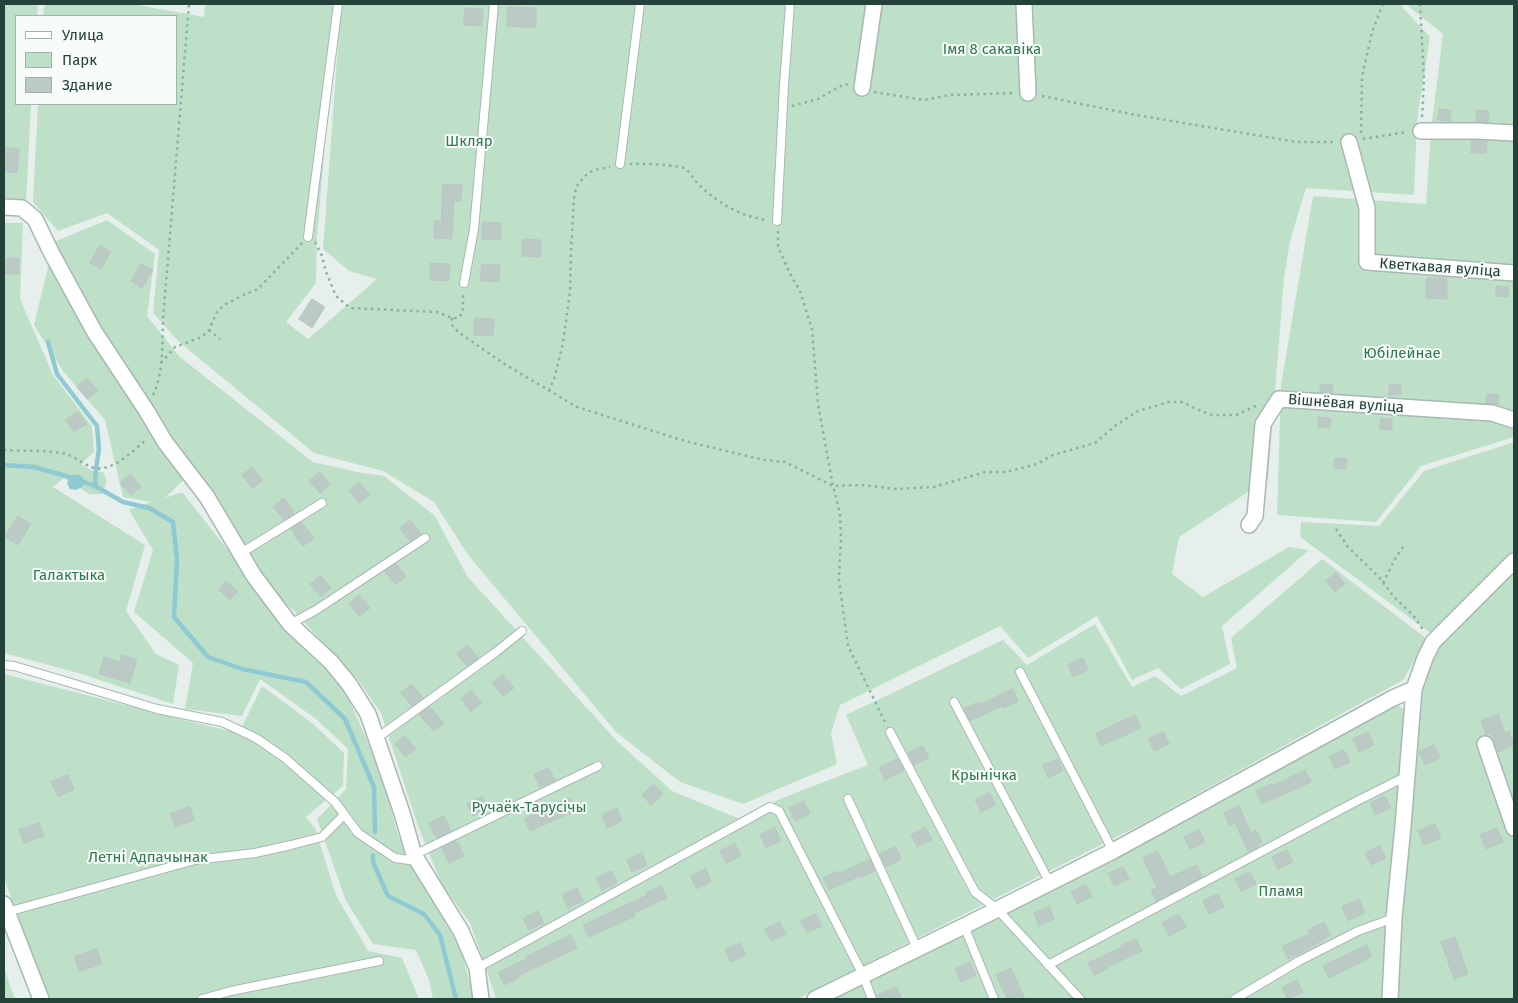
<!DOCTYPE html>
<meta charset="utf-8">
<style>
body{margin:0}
#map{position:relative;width:1518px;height:1003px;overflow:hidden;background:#e6efeb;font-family:"Fira Sans",sans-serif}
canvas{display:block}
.frame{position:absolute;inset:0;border:5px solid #24423a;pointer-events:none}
.legend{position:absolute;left:15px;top:15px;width:162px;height:90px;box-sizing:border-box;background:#f7fbf9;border:1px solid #a3b1ad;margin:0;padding:6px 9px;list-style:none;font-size:15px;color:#24423a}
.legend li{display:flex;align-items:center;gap:10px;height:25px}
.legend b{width:25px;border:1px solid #a3b1ad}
</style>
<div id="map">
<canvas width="1518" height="1003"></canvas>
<div class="frame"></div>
<ul class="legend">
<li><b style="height:6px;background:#fff"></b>Улица</li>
<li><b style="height:14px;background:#bfe0c8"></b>Парк</li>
<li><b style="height:14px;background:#bbcac4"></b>Здание</li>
</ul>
</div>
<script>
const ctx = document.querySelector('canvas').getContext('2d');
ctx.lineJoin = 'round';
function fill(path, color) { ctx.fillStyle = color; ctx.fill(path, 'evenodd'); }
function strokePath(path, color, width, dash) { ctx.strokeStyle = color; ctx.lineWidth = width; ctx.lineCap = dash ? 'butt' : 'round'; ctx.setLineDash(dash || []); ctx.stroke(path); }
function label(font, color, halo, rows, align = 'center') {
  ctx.font = font + ' "Fira Sans",sans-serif'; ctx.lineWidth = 4; ctx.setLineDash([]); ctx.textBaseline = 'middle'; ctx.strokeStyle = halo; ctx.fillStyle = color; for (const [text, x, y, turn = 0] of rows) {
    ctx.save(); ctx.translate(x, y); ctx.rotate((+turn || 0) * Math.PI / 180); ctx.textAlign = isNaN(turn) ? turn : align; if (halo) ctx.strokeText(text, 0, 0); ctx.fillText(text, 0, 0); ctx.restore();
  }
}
const green = new Path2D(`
 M4,4H38L37,16H16V104H31L26,202L4,201Z
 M45,4H139L143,6L204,17L205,4H337L317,237L316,283L286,322L308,339L377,279L349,271L323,249L341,4H1402V7L1430,37L1417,120L1414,195L1306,188L1290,241L1284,278L1268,479L1179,537L1172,574L1203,597L1289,547L1309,550L1222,626L1230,664L1181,689L1158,668L1132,680L1097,616L1028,658L1000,626L840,705L831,733L837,764L743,804L680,782L616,732L468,555L434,502L383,471L314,453L178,341L153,313L159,250L107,213L58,231L33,202L38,104H176V16H43Z
 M1407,4H1514V437L1421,466L1376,522L1277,515L1281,385L1313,196L1426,204L1431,130L1443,34L1408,6Z
 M107,220L155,254L147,316L180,357L313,462L357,472L384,476L435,516L467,576L616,740L672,791L740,819L782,798L868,765L846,715L1003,640L1027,665L1095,624L1132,687L1155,676L1181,696L1237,668L1231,638L1322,559L1427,639L1403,680L1148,821L797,999H496L483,959L470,923L441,883L418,826L381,713L357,679L289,606L280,619L329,669L349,700L367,740L387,793L398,836L461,951L475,999H433L429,980L416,950L373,944L346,901L317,819L346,789L348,749L316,719L260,679L242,716L185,709L193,663L134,612L153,550L129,510L151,502L123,497L105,420L63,371L34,325L54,242ZM194,470L247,574L182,492L165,498Z
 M4,223H23L20,299L53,375L92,426L94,452L81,464L92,471L103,472L107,481L102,494H89L64,478L53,487L145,545L126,611L156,654L179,665L173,704L78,673L4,653Z
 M1514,442V551L1432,634L1300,537L1301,522L1379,526L1424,471Z
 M1514,566V999H1396L1401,911L1421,687L1437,649Z
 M4,674L188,721L239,733L262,686L312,723L344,753L343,786L306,817L315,828L336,895L368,951L402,958L419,999H48L4,878Z
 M1396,703L1406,712L1387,915L1384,999H834L1207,810Z
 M4,968L15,999H4Z`);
const water = new Path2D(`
 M72,475C79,474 82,475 85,482L82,487L76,490L70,489L67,483Z`);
const stream = new Path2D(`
 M48,342L57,374L97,426L99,449L96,469L95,486
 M4,465L34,467L73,478
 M81,481L95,486L123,502L149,508L173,522L177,559L174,617L208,657L242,669L306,682L345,719L374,787L375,832
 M373,855V862L388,896L424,914L440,935L456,999`);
const building = new Path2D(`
 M508,7L536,8V28L507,26Z
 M465,8L483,9L482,26L464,25Z
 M1439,109L1451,110L1450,121L1438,120Z
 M1477,110L1489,111L1488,122H1476Z
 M1472,140L1487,141L1486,153H1471Z
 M4,147L19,149L17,173L4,171Z
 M443,184L462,185L461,201H454L452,239L434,238V221H441Z
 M483,222L501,223V240L482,239Z
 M523,239L541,240V257L522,256Z
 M100,245L111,252L101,269L90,263Z
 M7,258H19V274H6Z
 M431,263L450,264L449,281L430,280Z
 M141,264L153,270L142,288L131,281Z
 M482,264L500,265L499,282L481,281Z
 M1427,278H1447V299L1426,298Z
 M1497,286L1509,287L1508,297L1496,296Z
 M312,299L325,307L312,328L299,319Z
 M475,318L494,319L493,336L474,335Z
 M87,378L98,391L87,399L77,387Z
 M1321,384L1333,385L1332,393L1320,392Z
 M1390,384L1401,385V395H1389Z
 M1487,394L1499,395L1498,405L1486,403Z
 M78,412L87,424L74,431L65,420Z
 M1319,417L1331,418L1330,428L1318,427Z
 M1381,418L1392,419V430L1380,429Z
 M1335,458L1347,459L1346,469L1334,468Z
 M252,467L263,480L252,488L242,475Z
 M320,472L330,485L320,493L309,481Z
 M131,474L141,487L131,495L120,483Z
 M359,482L370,495L359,503L349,491Z
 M284,498L294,511L293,512L294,514L284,520L273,507Z
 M18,516L31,524L18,545L5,537Z
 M410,520L421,533L410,541L400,529Z
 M301,522L314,538L303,546L293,534L294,532L291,529Z
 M396,564L406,576L396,585L385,572Z
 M1336,573L1345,584L1335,592L1326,581Z
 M321,576L331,588L321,597L310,584Z
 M226,581L238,591L230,600L219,590Z
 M359,595L370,608L359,616L349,604Z
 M468,645L478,658L467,666L457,654Z
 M122,655L137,660L130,683L99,674L104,657L120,662Z
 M1083,658L1088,670L1073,677L1068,665Z
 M503,675L514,688L503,696L492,683Z
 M412,684L423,698L412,706L401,693Z
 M1013,689L1018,701L1004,708L1002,706L970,721L964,708L979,702L980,704Z
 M471,691L482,703L471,712L461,699Z
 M430,707L444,723L433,731L419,714Z
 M1498,714L1505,733L1509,731L1514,745L1498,752L1494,740L1490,733L1486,735L1481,721Z
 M1135,715L1141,728L1101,746L1096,734Z
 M1164,732L1169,744L1154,751L1148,739Z
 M1368,732L1374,745L1359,752L1353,739Z
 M405,736L416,749L405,757L395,744Z
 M1434,745L1440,758L1425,765L1419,752Z
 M923,746L929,758L914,765L908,753Z
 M1344,750L1350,762L1335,769L1329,757Z
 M898,759L904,770L885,780L879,768Z
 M1058,759L1063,771L1048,778L1043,765Z
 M549,768L555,780L540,787L534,775Z
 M1305,770L1311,782L1262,804L1256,791L1272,784V786Z
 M68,775L74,789L58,797L51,782Z
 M654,784L663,794L651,805L642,795Z
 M990,793L996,805L981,812L975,800Z
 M1385,796L1391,808L1376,815L1370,803Z
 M482,797L488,809L473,816L467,804Z
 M570,798L576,811L530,831L524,819Z
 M804,801L810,814L795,821L789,808Z
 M1239,806L1251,833L1256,830L1262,842L1257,845L1258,847L1248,852L1235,823L1229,826L1224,813Z
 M190,807L194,820L175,827L170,814Z
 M617,808L622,821L607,828L602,815Z
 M444,816L451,831L437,838L436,835H434L429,823Z
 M39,823L44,836L24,843L19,830Z
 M1435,824L1441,838L1424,845L1418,831Z
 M775,828L781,841L766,848L760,835Z
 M926,828L932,840L917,847L911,835Z
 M1497,828L1503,842L1486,849L1480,835Z
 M1199,830L1205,842L1190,849L1184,837Z
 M455,841L457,844L458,843L464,856L449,863L442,848Z
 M735,844L741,856L726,863L720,851Z
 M1380,846L1386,858L1371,865L1365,853Z
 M896,847L901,859L886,867L880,854Z
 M1287,850L1293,862L1278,869L1272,857Z
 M1158,851L1170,877L1197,865L1203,877L1156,901L1151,890L1157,888L1143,858Z
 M642,853L647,865L632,872L627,860Z
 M870,859L875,871L860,878V876L829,890L823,878L838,871L839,873Z
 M1123,867L1129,879L1114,886L1108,874Z
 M706,869L711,882L696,889L691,876Z
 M612,871L617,883L602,890L596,878Z
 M1250,872L1256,884L1241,891L1235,879Z
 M1086,885L1092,897L1077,904L1071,892Z
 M661,886L667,898L634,913L635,916L589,937L583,925L647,895L646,893Z
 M577,888L583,901L568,908L562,895Z
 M1218,894L1224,907L1209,914L1203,901Z
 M1359,899L1365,913L1348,921L1342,907Z
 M1049,906L1054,919L1039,926L1034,913Z
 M538,911L544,923L529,930L523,919Z
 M816,914L822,926L807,933L801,921Z
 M1179,914L1186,927L1169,936L1162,923Z
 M780,922L786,934L771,941L765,929Z
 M1324,922L1331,935L1303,952L1288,959L1282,946L1310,934L1308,931Z
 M571,935L577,948L518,976L519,978L504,985L498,972L527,959L526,957Z
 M1455,937L1468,974L1454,979L1441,942Z
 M1136,939L1142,951L1108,967L1109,968L1094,975L1088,963L1122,947L1121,946Z
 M740,943L746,955L731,962L725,950Z
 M1367,945L1372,957L1329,978L1323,966Z
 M97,949L102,964L79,971L74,957Z
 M970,962L976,975L961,982L955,969Z
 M1011,968L1025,999H1007L996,975Z
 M1297,980L1303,993L1287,999L1282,988Z
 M896,987L902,999H878L877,996Z`);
const path = new Path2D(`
 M1420,4L1424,79L1422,118
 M874,92L924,100L950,95L1014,93
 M1042,96L1136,115L1297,142H1335
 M792,106L818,99L844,84L849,85
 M1361,133L1362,77L1372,32L1383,4
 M1363,139L1407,132
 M630,164C640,163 676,165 684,168C690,171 694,180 699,185C718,203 740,216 766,220
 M778,231V246L789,272L800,291L812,329L818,404L833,486L840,513L841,536L839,580L848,646L886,724
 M315,242L322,256L326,272L336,296L350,308L437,312L452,318H458L463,312V293
 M452,318V325L458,332L506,365L577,407L685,441L764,460L785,462L833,486L861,485L897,489L934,487L985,472H1006L1037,464L1053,455L1095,443L1115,426L1138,411L1169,402H1183L1194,408L1212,415H1236L1258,405
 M209,330L220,339
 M161,363L175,347L202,337L209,330L217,312L224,305L241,296L258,289L302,243
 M549,391L555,376L563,343L570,291L571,251L574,198L576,187L587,174L594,170L610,167
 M153,395C164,372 162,344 163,319L189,4
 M4,450C22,451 49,450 66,454C76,457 84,465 94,468C113,472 134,450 147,439
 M1336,529L1348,547L1379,577L1394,597L1413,615L1424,631
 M1383,583L1396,557L1405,544`);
const lane = new Path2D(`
 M620,164L640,4
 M777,221L784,85L790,4
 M308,237L338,4
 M464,283L474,229L494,4
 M241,553L322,503
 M290,624L316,610L425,538
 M4,665L14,666L68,682L157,709L222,722L256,738L285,758L335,802L358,833L395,858L417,861
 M1020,672L1113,851
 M954,702L1050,883
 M890,732L975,892L997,909L1080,999
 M377,738L496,652L522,631
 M848,799L917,948
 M414,855L598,766
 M7,912L195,860L255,853L291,845L322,837L344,815
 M964,926L994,999
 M1048,965L1353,803L1407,776
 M477,968L770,807L779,811L863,975L872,999
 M202,999L231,991L379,961
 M1235,999L1299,961L1358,931L1394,918`);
const street = new Path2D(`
 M1024,4L1028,93
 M862,88L874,4
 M1421,131H1478L1514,133
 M1349,142L1367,208V262L1514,273
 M4,207L22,208L35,219L52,254L94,331L146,410L165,442L207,497L254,576L290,624L331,662L349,684L368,714L402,813L414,855L461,931L477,968L481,999
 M1249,525L1255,516L1263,424L1279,399L1492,413L1514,420
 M1485,744L1514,828
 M815,999L964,926L1113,851L1393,698L1414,689
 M1390,999L1394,918L1403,826L1414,689L1425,658L1433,642L1514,561`);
const secondary = new Path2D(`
 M4,904L41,999`);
const parkNames = [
 ["Імя 8 сакавіка",992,50],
 ["Шкляр",469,142],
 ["Юбілейнае",1402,354],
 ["Галактыка",69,576],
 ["Крынічка",984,776],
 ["Ручаёк-Тарусічы",529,808],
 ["Летні Адпачынак",148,858],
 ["Пламя",1281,892]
];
const streetNames = [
 ["Кветкавая вуліца",1440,268,4],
 ["Вішнёвая вуліца",1346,404,4]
];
fill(green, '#bfe0c8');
fill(water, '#8ec9d4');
strokePath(stream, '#8ec9d4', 4.5);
fill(building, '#bbcac4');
strokePath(building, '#b8c9c2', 1);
strokePath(lane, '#a8b8b2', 10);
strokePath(street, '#a8b8b2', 18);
strokePath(secondary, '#a4bbb3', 18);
strokePath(path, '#86b3a5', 2.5, [2.5, 4]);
strokePath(lane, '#fff', 8);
strokePath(street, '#fff', 15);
strokePath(secondary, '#fff', 15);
label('15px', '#2d7a4b', '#f7fbf9', parkNames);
label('15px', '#24423a', '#f7fbf9', streetNames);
</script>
